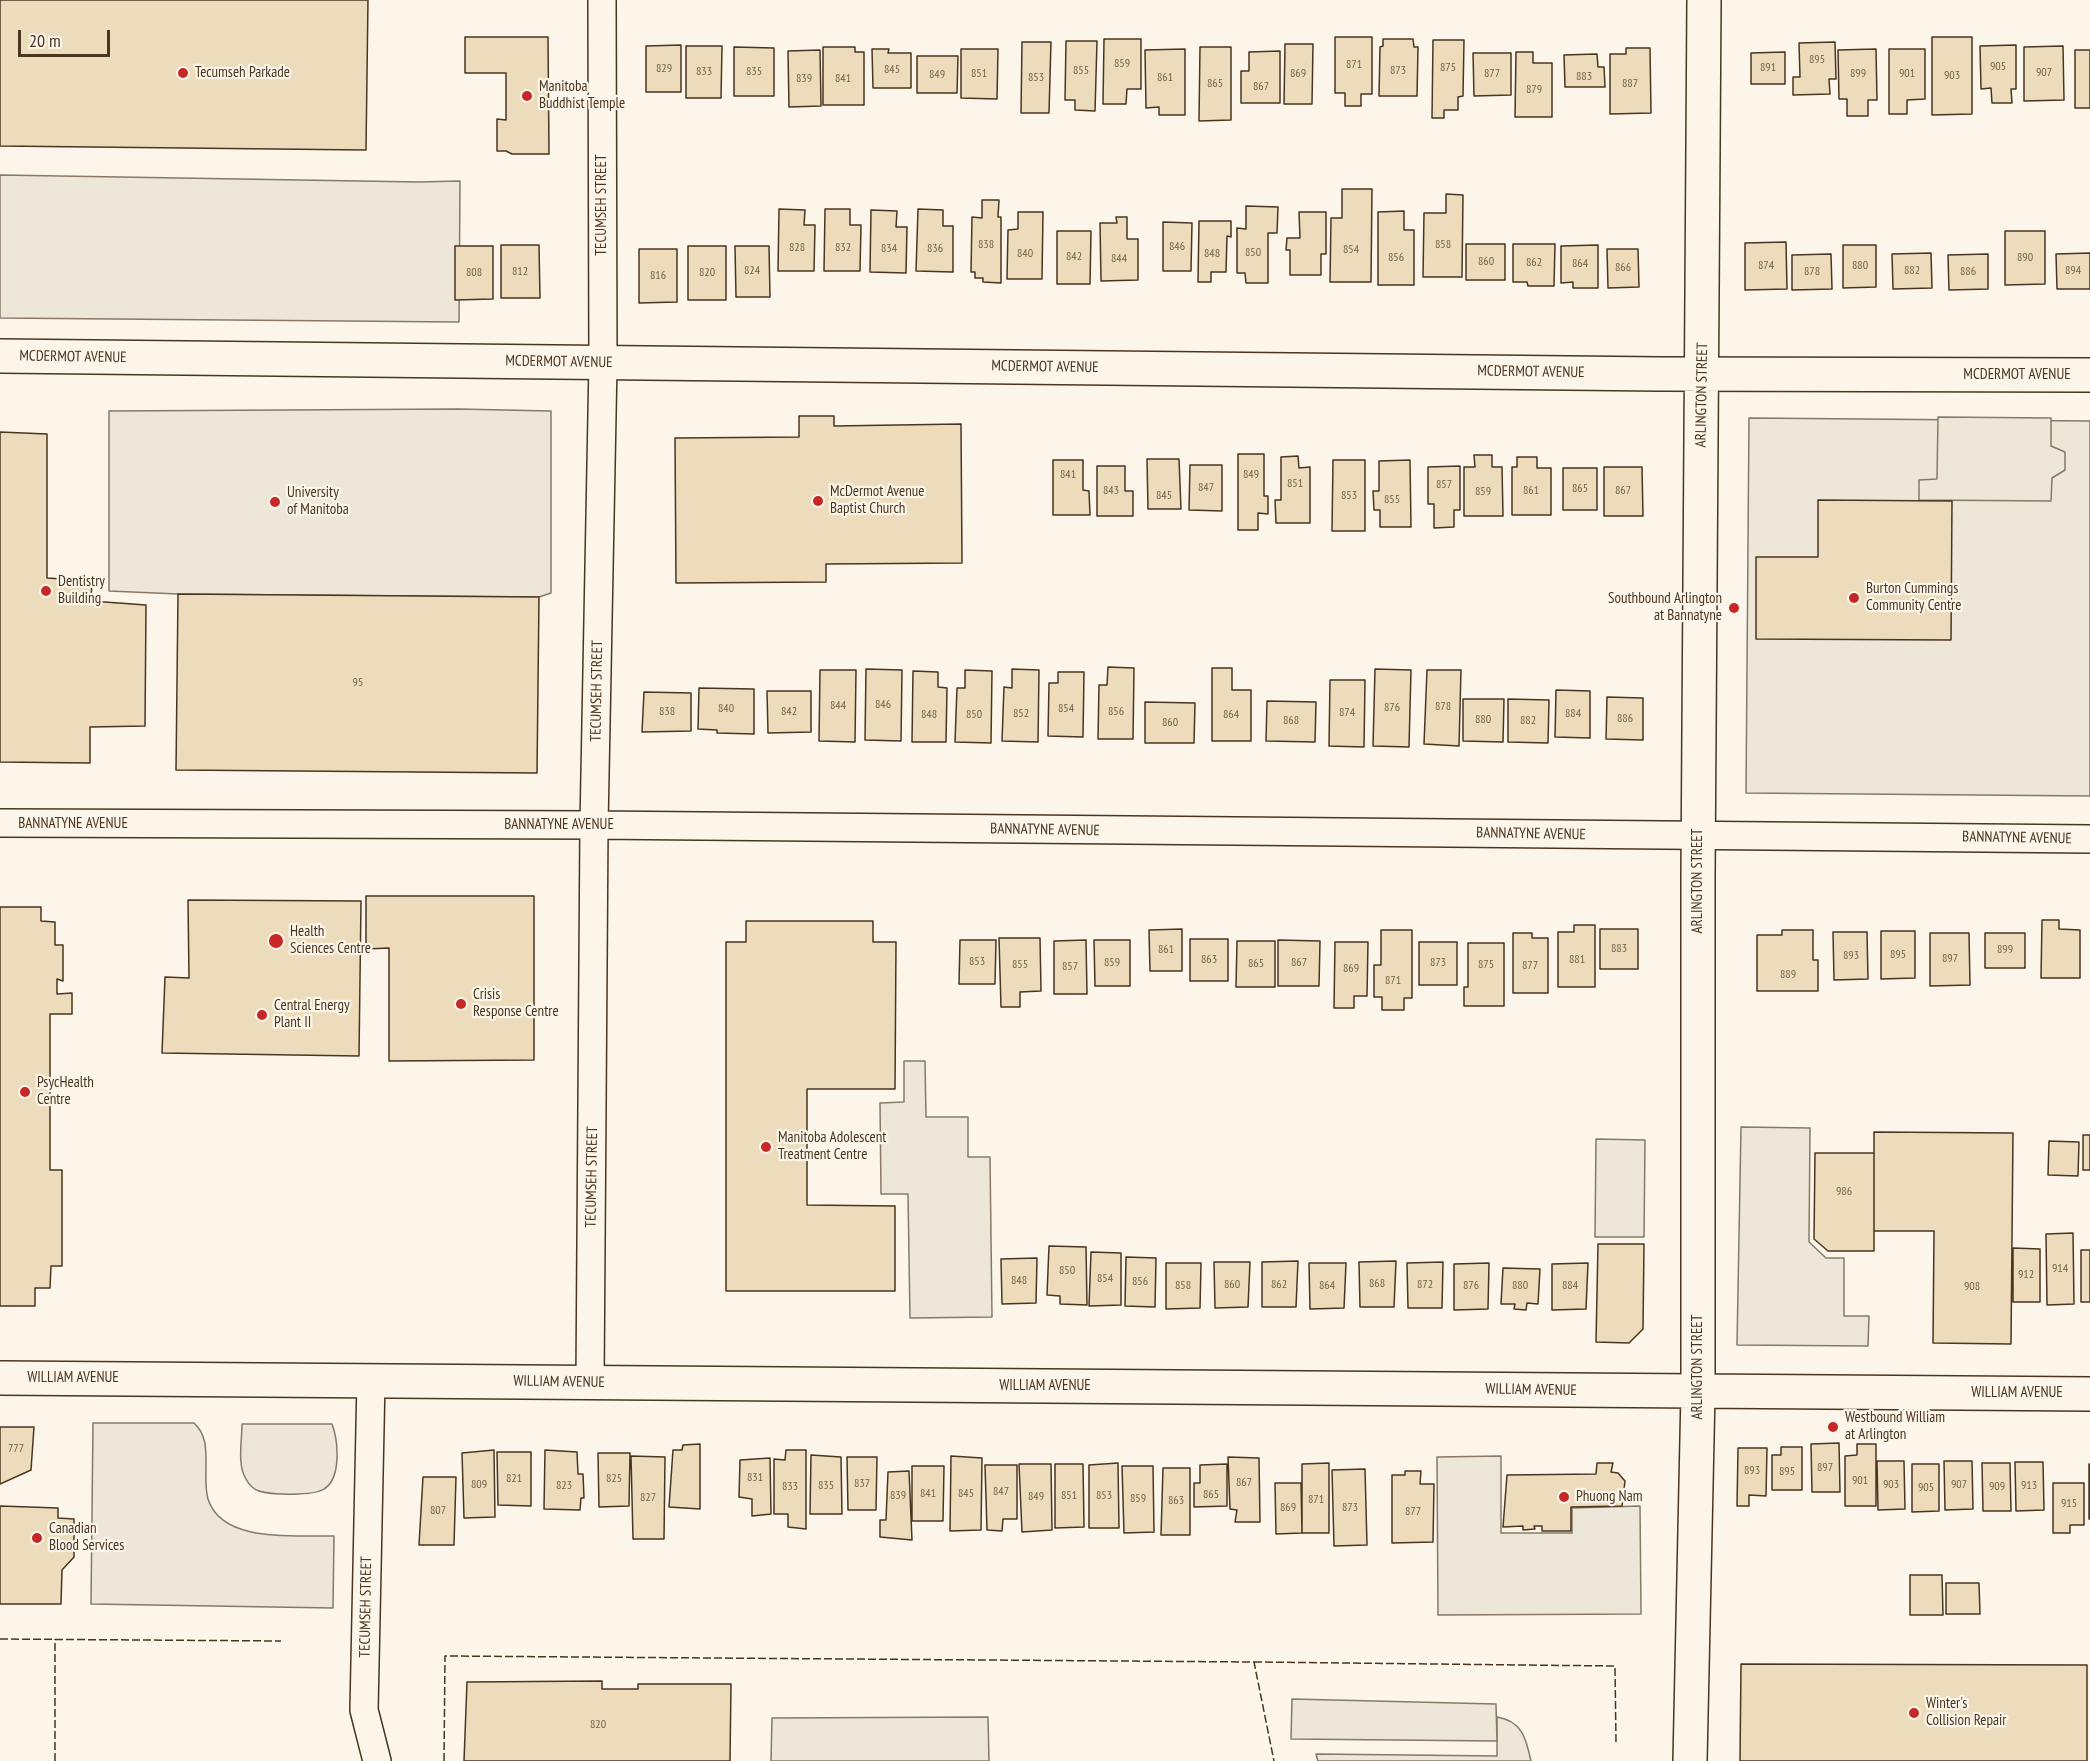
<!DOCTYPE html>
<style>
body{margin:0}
#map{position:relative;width:2090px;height:1761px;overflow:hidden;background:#fbf6e9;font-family:"PT Sans Narrow",sans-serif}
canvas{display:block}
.scale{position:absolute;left:18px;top:30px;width:92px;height:27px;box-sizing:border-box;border:3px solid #4a3520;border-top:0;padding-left:8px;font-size:18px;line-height:21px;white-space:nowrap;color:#4a3520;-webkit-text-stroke:4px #fbf6e9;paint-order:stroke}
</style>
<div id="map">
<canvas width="2090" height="1761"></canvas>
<div class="scale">20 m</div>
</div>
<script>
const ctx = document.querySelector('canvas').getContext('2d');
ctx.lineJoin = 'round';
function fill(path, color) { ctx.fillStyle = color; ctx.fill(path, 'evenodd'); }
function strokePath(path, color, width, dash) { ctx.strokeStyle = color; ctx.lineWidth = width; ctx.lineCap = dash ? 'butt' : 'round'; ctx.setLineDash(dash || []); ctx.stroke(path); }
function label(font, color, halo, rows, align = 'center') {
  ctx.font = font + ' "PT Sans Narrow",sans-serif'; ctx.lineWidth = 4.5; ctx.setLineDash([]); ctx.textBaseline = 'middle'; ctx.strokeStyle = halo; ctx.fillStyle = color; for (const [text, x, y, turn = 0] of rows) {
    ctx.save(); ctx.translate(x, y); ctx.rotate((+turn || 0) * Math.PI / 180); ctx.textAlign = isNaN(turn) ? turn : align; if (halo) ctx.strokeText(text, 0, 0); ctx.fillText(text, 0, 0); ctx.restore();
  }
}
const green = new Path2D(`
 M1749,418L2090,421V796L1746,793Z
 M93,1423H194C207,1435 206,1450 206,1466C206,1477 205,1488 208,1499C222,1544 297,1535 334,1536L333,1608L91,1604Z
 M242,1424H332C338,1440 342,1478 324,1489C314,1496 271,1495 259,1491C253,1489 249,1485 246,1479C237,1465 242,1441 242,1424Z
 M1497,1717C1522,1721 1526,1738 1531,1761H1318L1316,1754L1497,1756Z`);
const parking = new Path2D(`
 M0,175L419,182L460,181L459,322L0,318Z
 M458,409L551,411V593L539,597L178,594L109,591V411Z
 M1938,417L2051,418V446L2065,452V470L2052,478L2051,501L1919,500V480L1937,479Z
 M904,1061H925L926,1117H968V1157H990L992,1317L910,1318L908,1194H881L880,1103L904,1102Z
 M1741,1127L1810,1128L1809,1242L1826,1258H1844V1316H1869L1868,1346L1737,1345Z
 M1596,1139L1645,1140L1644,1237H1595Z
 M1501,1456V1533H1572V1508L1640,1506L1641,1614L1438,1615L1437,1457Z
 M1292,1699L1496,1704L1497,1741L1291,1739Z
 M988,1717L989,1761H771L772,1718Z`);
const building = new Path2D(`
 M0,0H368L366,150L0,146Z
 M465,37H548L549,154H512L506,151H497V119L506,120V73H465Z
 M1335,37H1372V94H1361V106H1345V93H1335Z
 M1932,37H1972V114L1932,115Z
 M1104,39H1141V89H1127L1126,104H1103Z
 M1383,39H1413L1414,47H1418L1417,96H1379L1380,47L1383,46Z
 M1433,40H1464L1463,96L1458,97V110H1444V118H1432Z
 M1066,41H1097L1095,111L1075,110V100H1065Z
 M1022,42H1051L1049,113H1021Z
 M1835,42L1836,79H1829L1830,94L1793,95V77H1800L1799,43Z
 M1285,44H1313L1312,104H1284Z
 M681,45V92H646V46Z
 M2016,45V89H2011L2012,103H1992L1991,88L1981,89L1980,46Z
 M686,46H722L721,98H686Z
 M2063,46L2064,100L2024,101V47Z
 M734,47L774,48V96H734Z
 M823,47H855V52H864V105H823Z
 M1200,47H1231V120L1199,121Z
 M1626,48H1650L1651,113L1610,114V54H1626Z
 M872,49H889L888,53H911V88H873Z
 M961,49H998L997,99L961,98Z
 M1185,49V115H1159V107L1146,108L1145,50Z
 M1876,49L1877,100H1868V116H1847V99H1839L1838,50Z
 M1889,49H1925V99L1907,100V114H1889Z
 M820,50L821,106L789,107L788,51Z
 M2075,50H2090V108H2075Z
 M1280,51V103H1241V71H1249V52Z
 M1516,52H1533V63H1552V117H1515Z
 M1785,52V84H1751V53Z
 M1473,53H1511V95L1474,96Z
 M1597,54L1598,67H1604L1605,87H1565L1564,55Z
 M917,56H958L957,93H917Z
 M1342,189H1372L1371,282H1330L1331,218H1342Z
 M1446,194L1463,195L1462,277H1423L1424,213H1446Z
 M982,200H999L998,217H1001V283L983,282V278H975V272H971L972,217L982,218Z
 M1246,206L1278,207L1277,233H1268V283H1246L1245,273H1237V228L1246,229Z
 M779,209L805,210L804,225H815L814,271H778Z
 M825,209H850V225H861L860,271H824Z
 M918,209L943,210V226H953V272L916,271Z
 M871,210L897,211L896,227H907L906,273L870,272Z
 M1404,211V230H1414V285H1378V212Z
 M1018,212H1043L1042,279H1007L1008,230L1018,229Z
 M1299,212H1326V254H1321V275H1290V250H1286L1287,238H1300Z
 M1116,217H1127V239H1138V280L1101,281L1100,223H1117Z
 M1199,221H1231V237L1227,236L1226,272H1211V282H1198Z
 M1163,222L1192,223L1191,271H1163Z
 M1057,231H1091L1090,284H1057Z
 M2005,231H2045V284L2005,285Z
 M1786,242L1787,289L1745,290V243Z
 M1466,244H1505V280H1466Z
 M1513,244H1555L1554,286H1528L1527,282H1513Z
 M501,245H539L540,298H501Z
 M1598,245V288H1573V282L1561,283V246Z
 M1843,245H1876V287L1843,288Z
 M455,246H493V299L455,300Z
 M688,246H726V300H688Z
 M735,246H769L770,297H736Z
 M639,249H677V302L639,303Z
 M1607,249H1638L1639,287L1608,288Z
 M1931,253L1932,288L1893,289L1892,254Z
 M2090,253V289H2057L2056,254Z
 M1831,254L1832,289L1792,290V255Z
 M1988,254V289L1949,290L1948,255Z
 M799,416H834V426L961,424L962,563L826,564V582L676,583L675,438L799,437Z
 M0,432L47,434V578L92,581L91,601L146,605L145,726L90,727V763L0,762Z
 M1238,454H1264V496H1268V514L1258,513V530H1238Z
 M1474,455H1492V467H1502L1503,516H1464V467H1475Z
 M1298,456L1299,468L1310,467V523H1276L1275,500H1281V457Z
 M1517,457H1537V468H1551V515H1512V467H1517Z
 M1147,459H1179L1181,509H1148Z
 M1053,460H1083V490L1089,491L1090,515H1053Z
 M1333,460H1365V531H1332Z
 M1410,460L1411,527H1380V510H1374L1373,491H1379V461Z
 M1190,465H1222V511L1189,510Z
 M1097,466H1125V491H1133V516H1097Z
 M1460,466V510H1454V527L1434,528V504H1428V467Z
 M1604,467H1642L1643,516H1604Z
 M1563,468H1597V510H1563Z
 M1818,500L1952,501L1951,640L1756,639V557H1818Z
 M178,594L539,597L537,773L176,770Z
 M1108,667L1134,668L1133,739H1098L1099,685H1107Z
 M1212,668H1232V690H1251V741H1212Z
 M866,669L902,670L901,741L865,740Z
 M1012,669L1039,670L1038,742L1002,741L1004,687L1012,688Z
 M1375,669L1411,670L1409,747L1373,746Z
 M820,670H856L855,742L819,741Z
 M965,670L992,671L991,743L955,742L957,688H965Z
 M1427,670H1461L1459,746L1424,744Z
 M913,671L938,672V687L947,688L946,742H912Z
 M1058,672H1084L1083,737L1048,736L1049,683H1058Z
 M1330,680H1365L1364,747L1329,746Z
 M699,688L754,689V734L717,733V730L698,729Z
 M1556,690L1590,691V738L1555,737Z
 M767,691H811V732L768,733Z
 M644,692L691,693V731L642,732Z
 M1607,697L1643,698V740L1606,739Z
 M1463,699H1504L1503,742L1463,741Z
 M1508,699L1549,700L1548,743L1508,742Z
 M1267,701L1316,702L1315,742L1266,741Z
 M1145,702L1195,703L1194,743H1145Z
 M366,896H534V1060L389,1061V948L366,949Z
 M188,900L361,901L359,1056L162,1053L165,977L189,978Z
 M0,907H41V921L55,922V945H63V981L57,979V994L72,993V1014H50V1170H62V1266H51L50,1288H35V1306H0Z
 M2042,920H2059V929L2080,930V978H2041Z
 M746,921H873V942H896L895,1089H807V1205L895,1206V1291H726V942H746Z
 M1574,925H1595V987H1558V932H1574Z
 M1182,929V971H1150L1149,930Z
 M1600,929H1638V969H1600Z
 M1381,930H1412V998H1404V1010H1382V997H1374V965H1381Z
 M1782,930H1813V960H1818V991H1757V935H1782Z
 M1881,931H1915V978L1881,979Z
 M1833,932H1867L1868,979L1834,980Z
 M1513,933H1532V938H1548V993H1513Z
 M1930,933H1969L1970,985L1930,986Z
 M1985,933H2025V968H1985Z
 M999,938H1040L1041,991L1020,992V1007H1001Z
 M1190,939H1228V981H1190Z
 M960,940H996L995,984H959Z
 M1086,940L1087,994H1054V941Z
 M1094,940H1130V986H1095Z
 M1278,940L1320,941L1319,986H1278Z
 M1237,941H1275V987H1236Z
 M1335,942H1368L1367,996H1354V1008H1334Z
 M1419,942H1457V985H1419Z
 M1468,943H1504V1006H1464V987H1468Z
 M1874,1132L2013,1133L2011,1344L1933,1343L1934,1231H1874Z
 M2083,1135H2090V1170H2083Z
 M2049,1141L2079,1142L2078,1176L2048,1175Z
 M1815,1153H1874V1251H1828L1814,1239Z
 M2073,1233L2074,1304L2047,1305L2046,1234Z
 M1598,1244H1644L1643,1329L1629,1343L1596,1342Z
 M1049,1246L1086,1247L1087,1305L1060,1304V1296L1047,1295Z
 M2013,1248L2040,1249V1302H2013Z
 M2081,1250H2090V1302H2081Z
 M1091,1252L1121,1253V1305L1089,1306Z
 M1126,1257L1156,1258L1155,1307L1125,1306Z
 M1037,1258L1036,1303L1002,1304L1001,1259Z
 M1298,1261L1296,1307H1262V1262Z
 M1396,1261L1394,1307H1360L1359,1262Z
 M1214,1262H1250L1248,1307L1215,1308Z
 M1443,1262L1442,1308H1408L1407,1263Z
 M1166,1263H1201L1200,1308L1166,1309Z
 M1309,1263H1346L1344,1308L1310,1309Z
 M1489,1263L1488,1309L1454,1310V1264Z
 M1588,1263L1586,1309L1552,1310V1264Z
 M1503,1268L1540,1269L1538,1304L1527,1303L1526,1310L1514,1309L1515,1304H1501Z
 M0,1427H34L31,1470L0,1484Z
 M1839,1443L1840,1492H1812L1811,1444Z
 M700,1444V1509L669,1507L673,1450H682L683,1445Z
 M1857,1444H1876V1506H1845V1456L1857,1455Z
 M1781,1447H1802V1490H1772V1455H1781Z
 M1738,1448H1767L1766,1496L1749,1495V1506H1737Z
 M494,1450L495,1517L464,1518L462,1453Z
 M545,1450L577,1452L578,1474H583L584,1498H581L580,1510L544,1509Z
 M786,1450H806V1529L788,1527V1514H774V1459L785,1460Z
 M497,1452H531V1506L498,1505Z
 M598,1453H630L629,1506L599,1507Z
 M811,1455L841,1457L842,1514H810Z
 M631,1456L665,1457L664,1539H633Z
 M951,1456L982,1458L981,1530L950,1531Z
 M847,1457H877L876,1510H848Z
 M1228,1457L1259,1458L1260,1522H1235L1237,1510L1230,1509Z
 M770,1458L771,1514L752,1516V1499L739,1497L740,1460Z
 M1877,1461H1904L1905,1509L1878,1510Z
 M1944,1461H1972L1973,1509L1945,1510Z
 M2015,1462H2043L2044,1510L2016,1511Z
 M1118,1463L1119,1528H1089V1465Z
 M1329,1463V1533H1302V1464Z
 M1597,1463H1613L1611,1472L1618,1473L1625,1481L1622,1506L1571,1507V1531H1542V1526H1534L1535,1529L1523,1530V1526L1503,1527L1507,1475L1596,1474Z
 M1982,1463H2010L2011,1511H1983Z
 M1019,1464H1051L1052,1530L1022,1532Z
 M1055,1464H1083L1084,1527L1055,1528Z
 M1227,1464V1506L1194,1507V1483H1200V1465Z
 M1912,1464H1939V1511L1912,1512Z
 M2089,1464H2090V1519H2089Z
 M985,1465H1017V1519H1003L1002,1531L987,1530Z
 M912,1466H944L943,1521H912Z
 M1122,1466H1153L1154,1532L1124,1533Z
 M1163,1468H1190V1535H1161Z
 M1365,1469L1367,1545L1334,1546L1332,1470Z
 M909,1471L912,1540L880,1537V1520H886L888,1472Z
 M1405,1471H1421L1420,1484H1434L1433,1542L1392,1543V1475H1405Z
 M423,1477H456L454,1545H419Z
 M1275,1483H1301L1302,1533L1276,1534Z
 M2053,1483H2084V1525H2070V1533H2053Z
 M0,1506L58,1508V1518L74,1519V1557L62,1570L61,1604H0Z
 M1910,1575H1942L1943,1615H1910Z
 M1946,1583H1979L1980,1614H1946Z
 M1741,1664L2087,1665V1761H1740Z
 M602,1681V1689H638V1684H731L730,1761H464L467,1682Z`);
const street = new Path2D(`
 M0,823L594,825L2090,839
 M371,1380L364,1710L377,1761
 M590,1382L594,825L603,363L602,0`);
const secondary = new Path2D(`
 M0,356L1660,374L2090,375
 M0,1378L2090,1394
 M1690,1761L1698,1392V874L1704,0`);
const fence = new Path2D(`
 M0,1639L281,1641
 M1254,1662L1615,1666L1616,1742
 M55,1761V1639
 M444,1761L445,1656L1254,1662L1274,1761`);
const markers = [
 [183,73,6,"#c62828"],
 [527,96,6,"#c62828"],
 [818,501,6,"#c62828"],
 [275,502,6,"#c62828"],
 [46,591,6,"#c62828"],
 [1854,598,6,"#c62828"],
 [1734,608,6,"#c62828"],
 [276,941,8,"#c62828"],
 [461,1004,6,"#c62828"],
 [262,1015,6,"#c62828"],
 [25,1092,6,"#c62828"],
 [766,1147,6,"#c62828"],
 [1833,1427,6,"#c62828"],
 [1564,1497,6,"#c62828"],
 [37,1538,6,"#c62828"],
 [1914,1713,6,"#c62828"]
];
const numberNames = [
 ["895",1817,60],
 ["859",1122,64],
 ["871",1354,65],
 ["905",1998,67],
 ["875",1448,68],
 ["891",1768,68],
 ["829",664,69],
 ["845",892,70],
 ["855",1081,71],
 ["873",1398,71],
 ["833",704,72],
 ["835",754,72],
 ["907",2044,73],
 ["851",979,74],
 ["869",1298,74],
 ["877",1492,74],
 ["899",1858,74],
 ["901",1907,74],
 ["849",937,75],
 ["903",1952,76],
 ["883",1584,77],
 ["853",1036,78],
 ["861",1165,78],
 ["839",804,79],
 ["841",843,79],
 ["865",1215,84],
 ["887",1630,84],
 ["867",1261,87],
 ["879",1534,90],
 ["838",986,245],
 ["858",1443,245],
 ["846",1177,247],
 ["828",797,248],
 ["832",843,248],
 ["834",889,249],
 ["836",935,249],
 ["854",1351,250],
 ["850",1253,253],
 ["840",1025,254],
 ["848",1212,254],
 ["842",1074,257],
 ["856",1396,258],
 ["890",2025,258],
 ["844",1119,259],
 ["860",1486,262],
 ["862",1534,263],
 ["864",1580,264],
 ["874",1766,266],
 ["880",1860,266],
 ["866",1623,268],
 ["824",752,271],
 ["882",1912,271],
 ["894",2073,271],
 ["812",520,272],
 ["878",1812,272],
 ["886",1968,272],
 ["808",474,273],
 ["820",707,273],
 ["816",658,276],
 ["841",1068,475],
 ["849",1251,475],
 ["851",1295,484],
 ["857",1444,485],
 ["847",1206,488],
 ["865",1580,489],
 ["843",1111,491],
 ["861",1531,491],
 ["867",1623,491],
 ["859",1483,492],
 ["845",1164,496],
 ["853",1349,496],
 ["855",1392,500],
 ["95",358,683],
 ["846",883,705],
 ["844",838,706],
 ["878",1443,707],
 ["876",1392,708],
 ["840",726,709],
 ["854",1066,709],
 ["838",667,712],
 ["842",789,712],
 ["856",1116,712],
 ["874",1347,713],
 ["852",1021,714],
 ["884",1573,714],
 ["848",929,715],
 ["850",974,715],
 ["864",1231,715],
 ["886",1625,719],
 ["880",1483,720],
 ["868",1291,721],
 ["882",1528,721],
 ["860",1170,723],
 ["883",1619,949],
 ["861",1166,950],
 ["899",2005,950],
 ["895",1898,955],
 ["893",1851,956],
 ["897",1950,959],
 ["863",1209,960],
 ["881",1577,960],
 ["853",977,962],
 ["859",1112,963],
 ["867",1299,963],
 ["873",1438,963],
 ["865",1256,964],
 ["855",1020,965],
 ["875",1486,965],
 ["877",1530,966],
 ["857",1070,967],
 ["869",1351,969],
 ["889",1788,975],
 ["871",1393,981],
 ["986",1844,1192],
 ["914",2060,1269],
 ["850",1067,1271],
 ["912",2026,1275],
 ["854",1105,1279],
 ["848",1019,1281],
 ["856",1140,1282],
 ["868",1377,1284],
 ["860",1232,1285],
 ["862",1279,1285],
 ["872",1425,1285],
 ["858",1183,1286],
 ["864",1327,1286],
 ["876",1471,1286],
 ["880",1520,1286],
 ["884",1570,1286],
 ["908",1972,1287],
 ["777",16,1449],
 ["897",1825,1468],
 ["893",1752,1471],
 ["895",1787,1472],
 ["831",755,1478],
 ["821",514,1479],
 ["825",614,1479],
 ["901",1860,1481],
 ["867",1244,1483],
 ["837",862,1484],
 ["809",479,1485],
 ["903",1891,1485],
 ["907",1959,1485],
 ["823",564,1486],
 ["835",826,1486],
 ["913",2029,1486],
 ["833",790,1487],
 ["909",1997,1487],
 ["905",1926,1488],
 ["847",1001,1492],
 ["841",928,1494],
 ["845",966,1494],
 ["865",1211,1495],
 ["839",898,1496],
 ["851",1069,1496],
 ["853",1104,1496],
 ["849",1036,1497],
 ["827",648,1498],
 ["859",1138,1499],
 ["871",1316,1500],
 ["863",1176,1501],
 ["915",2069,1504],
 ["869",1288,1508],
 ["873",1350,1508],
 ["807",438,1511],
 ["877",1413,1512],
 ["820",598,1725]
];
const poiNames = [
 ["Tecumseh Parkade",195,73],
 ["Manitoba",539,87],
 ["Buddhist Temple",539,104],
 ["McDermot Avenue",830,492],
 ["Baptist Church",830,509],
 ["University",287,493],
 ["of Manitoba",287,510],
 ["Dentistry",58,582],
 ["Building",58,599],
 ["Burton Cummings",1866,589],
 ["Community Centre",1866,606],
 ["Southbound Arlington",1722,599,"right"],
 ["at Bannatyne",1722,616,"right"],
 ["Health",290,932],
 ["Sciences Centre",290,949],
 ["Crisis",473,995],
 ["Response Centre",473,1012],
 ["Central Energy",274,1006],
 ["Plant II",274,1023],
 ["PsycHealth",37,1083],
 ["Centre",37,1100],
 ["Manitoba Adolescent",778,1138],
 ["Treatment Centre",778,1155],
 ["Westbound William",1845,1418],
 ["at Arlington",1845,1435],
 ["Phuong Nam",1576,1497],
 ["Canadian",49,1529],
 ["Blood Services",49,1546],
 ["Winter's",1926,1704],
 ["Collision Repair",1926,1721]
];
const streetNames = [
 ["TECUMSEH STREET",602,205,-90],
 ["MCDERMOT AVENUE",73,357,1],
 ["MCDERMOT AVENUE",559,362,1],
 ["MCDERMOT AVENUE",1045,367,1],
 ["MCDERMOT AVENUE",1531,372,1],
 ["MCDERMOT AVENUE",2017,375],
 ["ARLINGTON STREET",1702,395,-89],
 ["TECUMSEH STREET",597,691,-89],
 ["BANNATYNE AVENUE",73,824],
 ["BANNATYNE AVENUE",559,825],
 ["BANNATYNE AVENUE",1045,830,1],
 ["BANNATYNE AVENUE",1531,834,1],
 ["BANNATYNE AVENUE",2017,838,1],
 ["ARLINGTON STREET",1698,881,-90],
 ["TECUMSEH STREET",592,1177,-89],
 ["ARLINGTON STREET",1698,1367,-90],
 ["WILLIAM AVENUE",73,1378],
 ["WILLIAM AVENUE",559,1382,1],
 ["WILLIAM AVENUE",1045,1386],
 ["WILLIAM AVENUE",1531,1390,1],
 ["WILLIAM AVENUE",2017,1393],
 ["TECUMSEH STREET",366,1607,-89]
];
fill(green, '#ede6d9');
strokePath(green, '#887966', 1.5);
fill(parking, '#ede7d9');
strokePath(parking, '#887966', 1.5);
fill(building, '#ecdcbc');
strokePath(building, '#4a3520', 1.5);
strokePath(street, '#4a3520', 30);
strokePath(secondary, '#4a3520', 36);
strokePath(street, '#fbf6e9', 27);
strokePath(secondary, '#fbf6e9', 33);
strokePath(fence, '#4a3520', 1.5, [8, 3]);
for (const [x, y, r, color] of markers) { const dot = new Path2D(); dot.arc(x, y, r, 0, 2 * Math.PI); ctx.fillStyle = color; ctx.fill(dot); strokePath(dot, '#fbf6e9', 2); }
label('12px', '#725f47', null, numberNames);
label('15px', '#4a3520', '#fbf6e9', poiNames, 'left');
label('15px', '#4a3520', '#fbf6e9', streetNames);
</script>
